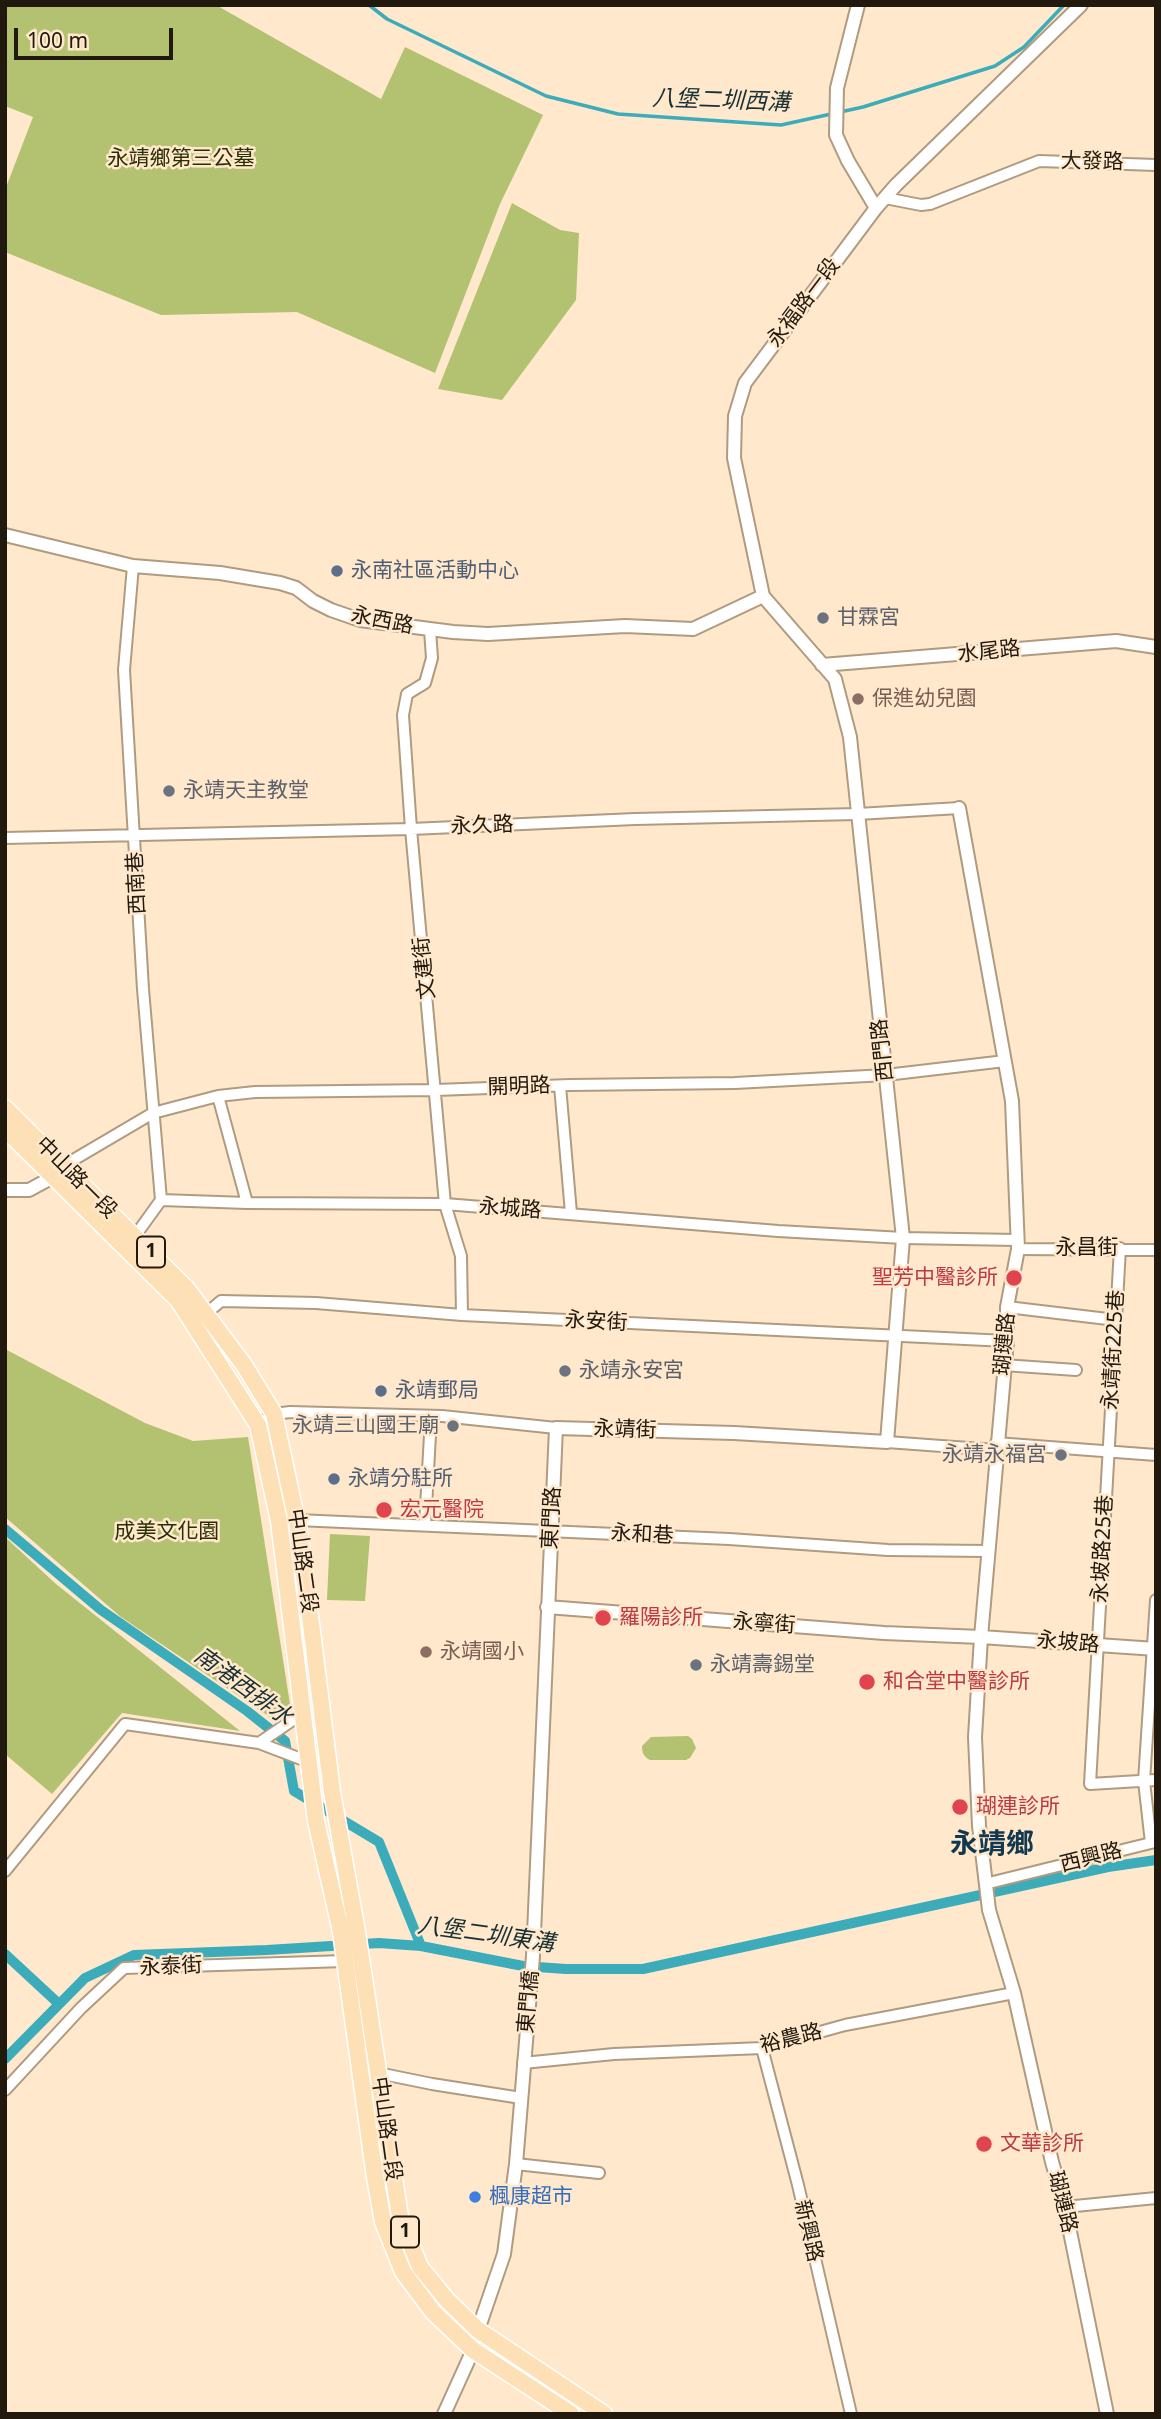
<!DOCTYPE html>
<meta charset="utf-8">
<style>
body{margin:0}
#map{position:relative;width:1161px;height:2419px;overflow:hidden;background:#ffe8cb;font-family:"Noto Sans",sans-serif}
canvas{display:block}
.frame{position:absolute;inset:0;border:7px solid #21190e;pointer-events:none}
.scale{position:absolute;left:14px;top:28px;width:159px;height:32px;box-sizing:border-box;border:4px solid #21190e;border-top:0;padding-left:9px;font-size:21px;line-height:24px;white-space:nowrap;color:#21190e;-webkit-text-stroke:5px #ffe8cb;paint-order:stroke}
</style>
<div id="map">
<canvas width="1161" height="2419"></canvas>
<div class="frame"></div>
<div class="scale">100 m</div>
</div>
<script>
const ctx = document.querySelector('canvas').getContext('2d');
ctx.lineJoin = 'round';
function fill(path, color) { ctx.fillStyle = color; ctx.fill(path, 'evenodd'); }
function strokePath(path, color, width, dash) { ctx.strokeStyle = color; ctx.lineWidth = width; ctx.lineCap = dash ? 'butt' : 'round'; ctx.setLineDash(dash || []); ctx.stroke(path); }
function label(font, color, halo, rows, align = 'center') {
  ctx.font = font + ' "Noto Sans","Noto Sans TC",sans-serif'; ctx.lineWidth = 5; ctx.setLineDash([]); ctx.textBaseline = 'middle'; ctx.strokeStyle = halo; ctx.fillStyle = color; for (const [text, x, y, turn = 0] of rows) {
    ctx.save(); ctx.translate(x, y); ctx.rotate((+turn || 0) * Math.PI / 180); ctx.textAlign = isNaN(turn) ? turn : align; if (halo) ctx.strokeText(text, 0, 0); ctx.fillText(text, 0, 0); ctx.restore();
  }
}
const green = new Path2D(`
 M5,5H216L381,99L405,47L543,115L500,204L435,373L297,312L161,315L5,252V190L33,117L5,106Z
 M512,203L560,230L579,233L576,300L502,400L438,389Z
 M5,1349L145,1423L193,1441L248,1437L292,1717H270L121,1617L5,1517Z
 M330,1534L370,1536L365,1601L327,1600Z
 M5,1537L56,1584L240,1731L122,1713L52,1794L5,1754Z
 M688,1736L692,1739L696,1748L690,1758L686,1760H650C644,1757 642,1753 642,1746L651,1737Z`);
const stream = new Path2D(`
 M369,5L387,19L546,96L618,114L781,125L863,107L995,66L1024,47L1064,5`);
const canal = new Path2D(`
 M5,1529L101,1610L247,1711L285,1741L294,1791L379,1842L421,1946
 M5,1954L59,2004
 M5,2059L85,1978L134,1955L267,1950L379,1943L421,1946L523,1966L566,1969H643L1108,1867L1156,1860`);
const minor = new Path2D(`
 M885,198L921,205L930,204L1039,161L1156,165
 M133,566L124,670L143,989L161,1200
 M430,630L432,658L425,683L407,694L403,715L411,829L445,1204L461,1256L462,1315
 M5,838L411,829L635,819L858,814L959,808
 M560,1086L571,1213
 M218,1096L247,1203
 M60,1170L63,1166L153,1113L218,1096L255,1092L436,1090L570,1085L735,1083L886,1075L1005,1061
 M135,1236L161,1200L247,1203L445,1204L778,1231L903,1238L1017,1240
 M1120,1248L1090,1784L1156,1780
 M1018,1249L1156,1250
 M1007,1307L1116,1320
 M201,1318L221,1301L316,1303L462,1315L1007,1341
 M1003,1365L1076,1370
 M258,1425L274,1414L290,1412L442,1416L556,1428
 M887,1442L996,1450
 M996,1443L1156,1455
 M297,1520L729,1539L888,1550L987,1551
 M425,1525L431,1417
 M259,1743L303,1713
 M1151,1843L1144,1781L1156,1600
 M5,1871L125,1724L259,1743L309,1762
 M985,1884L1155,1842
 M762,2048L798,2185L851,2414
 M523,2063L614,2054L762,2048L845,2025L1014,1993
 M378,2073L432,2084L521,2098
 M5,2090L81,2008L124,1968L345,1961
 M516,2164L599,2173
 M1065,2207L1156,2198`);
const tertiary = new Path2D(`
 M858,5L837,88L836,135L848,161L876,208
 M5,535L133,566L220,573L280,583L296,588L313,601L331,610L360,620L453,632L488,634L625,626L693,629L763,596
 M822,665L1116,641L1156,647
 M959,808L1012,1101L1018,1249L1007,1307V1341L981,1637L975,1737L979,1826L989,1910L1014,1993L1052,2162L1065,2207L1107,2414
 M5,1190H29L53,1177
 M547,1607L884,1633L981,1637L1156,1649
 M444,2414L473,2350L478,2330L504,2254L516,2164L533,1956L556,1428L734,1433L887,1442L903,1238L850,737L835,679L763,596L734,458L735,416L745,383L876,208L896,185L1081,5`);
const primary = new Path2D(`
 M5,1108L187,1289L244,1365L274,1414L300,1536L332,1792L357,1932L400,2217L420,2267L447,2300L478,2330L604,2414
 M5,1129L178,1300L258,1425L279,1521L316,1821L341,1932L374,2171L383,2222L403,2272L433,2312L473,2350L571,2414`);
const markers = [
 [337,571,7,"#5c6f8a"],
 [823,618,7,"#6b7280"],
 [858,699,7,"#8d6e63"],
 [169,791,7,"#6b7280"],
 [1014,1278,9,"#e0444e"],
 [565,1371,7,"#6b7280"],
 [381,1391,7,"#5c6f8a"],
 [453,1426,7,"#6b7280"],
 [1061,1455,7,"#6b7280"],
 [334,1479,7,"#5c6f8a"],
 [384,1510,9,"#e0444e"],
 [603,1618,9,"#e0444e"],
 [426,1652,7,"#8d6e63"],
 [696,1665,7,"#6b7280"],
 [867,1682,9,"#e0444e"],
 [960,1807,9,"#e0444e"],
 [984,2144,9,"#e0444e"],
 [475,2197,7,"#3f7fe0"]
];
const shields = [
 [151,1252,28],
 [405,2232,28]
];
const shieldNames = [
 ["1",151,1252],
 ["1",405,2232]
];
const parkNames = [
 ["永靖鄉第三公墓",181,159],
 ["成美文化園",167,1532]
];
const streetNames = [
 ["大發路",1092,162,1],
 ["永福路一段",804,303,-53],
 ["永西路",382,621,11],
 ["水尾路",989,652,-6],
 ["永久路",482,826,-2],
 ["西南巷",137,883,-93],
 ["文建街",425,968,-96],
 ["西門路",883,1050,-96],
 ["開明路",519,1087,-2],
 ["中山路一段",76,1178,45],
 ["永城路",510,1209,4],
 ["永昌街",1087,1248],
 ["永安街",596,1322,3],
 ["瑚璉路",1005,1344,-85],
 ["永靖街225巷",1114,1350,-87],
 ["永靖街",625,1430,2],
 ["東門路",552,1518,-87],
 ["永和巷",642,1535,3],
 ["永坡路25巷",1103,1549,-87],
 ["中山路二段",302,1561,82],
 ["永寧街",764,1624,4],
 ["永坡路",1068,1643,5],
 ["西興路",1091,1858,-14],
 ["永泰街",171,1967,-3],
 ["東門橋",529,2002,-85],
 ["裕農路",791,2039,-14],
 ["中山路二段",386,2129,82],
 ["瑚璉路",1062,2202,76],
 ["新興路",808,2231,77]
];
const serviceNames = [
 ["永南社區活動中心",351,571],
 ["永靖郵局",395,1391],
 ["永靖分駐所",348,1479]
];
const worshipNames = [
 ["甘霖宮",837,618],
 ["永靖天主教堂",183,791],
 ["永靖永安宮",579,1371],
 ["永靖三山國王廟",439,1426,"right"],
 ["永靖永福宮",1047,1455,"right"],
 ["永靖壽錫堂",710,1665]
];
const educationNames = [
 ["保進幼兒園",872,699],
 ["永靖國小",440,1652]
];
const healthNames = [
 ["聖芳中醫診所",998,1278,"right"],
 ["宏元醫院",400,1510],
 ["羅陽診所",619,1618],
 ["和合堂中醫診所",883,1682],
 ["瑚連診所",976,1807],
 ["文華診所",1000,2144]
];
const shopNames = [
 ["楓康超市",489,2197]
];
const waterNames = [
 ["八堡二圳西溝",721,101,2],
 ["南港西排水",243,1687,36],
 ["八堡二圳東溝",486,1935,8]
];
const districtNames = [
 ["永靖鄉",992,1845]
];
fill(green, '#b3c270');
strokePath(stream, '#3cabba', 3.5);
strokePath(canal, '#3cabba', 10);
strokePath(minor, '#b09b80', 14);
strokePath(tertiary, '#b09b80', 16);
strokePath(primary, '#fff', 19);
strokePath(minor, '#fff', 10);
strokePath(tertiary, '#fff', 12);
strokePath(primary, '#fde0b6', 16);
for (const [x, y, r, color] of markers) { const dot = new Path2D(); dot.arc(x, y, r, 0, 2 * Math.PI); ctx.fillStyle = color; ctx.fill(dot); strokePath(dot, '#ffe8cb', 2.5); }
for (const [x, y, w] of shields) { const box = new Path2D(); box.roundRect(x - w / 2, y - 15.5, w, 31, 5); ctx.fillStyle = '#ffe8cb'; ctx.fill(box); strokePath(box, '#21190e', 2); }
label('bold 19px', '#21190e', null, shieldNames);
label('21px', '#2a3006', '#ffe8cb', parkNames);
label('21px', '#21190e', '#ffe8cb', streetNames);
label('21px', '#4e5e75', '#ffe8cb', serviceNames, 'left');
label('21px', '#5b616d', '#ffe8cb', worshipNames, 'left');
label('21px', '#785e54', '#ffe8cb', educationNames, 'left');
label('21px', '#be3a42', '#ffe8cb', healthNames, 'left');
label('21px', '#366cbe', '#ffe8cb', shopNames, 'left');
label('italic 23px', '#183034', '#ffe8cb', waterNames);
label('bold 28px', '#11384f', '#ffe8cb', districtNames);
</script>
